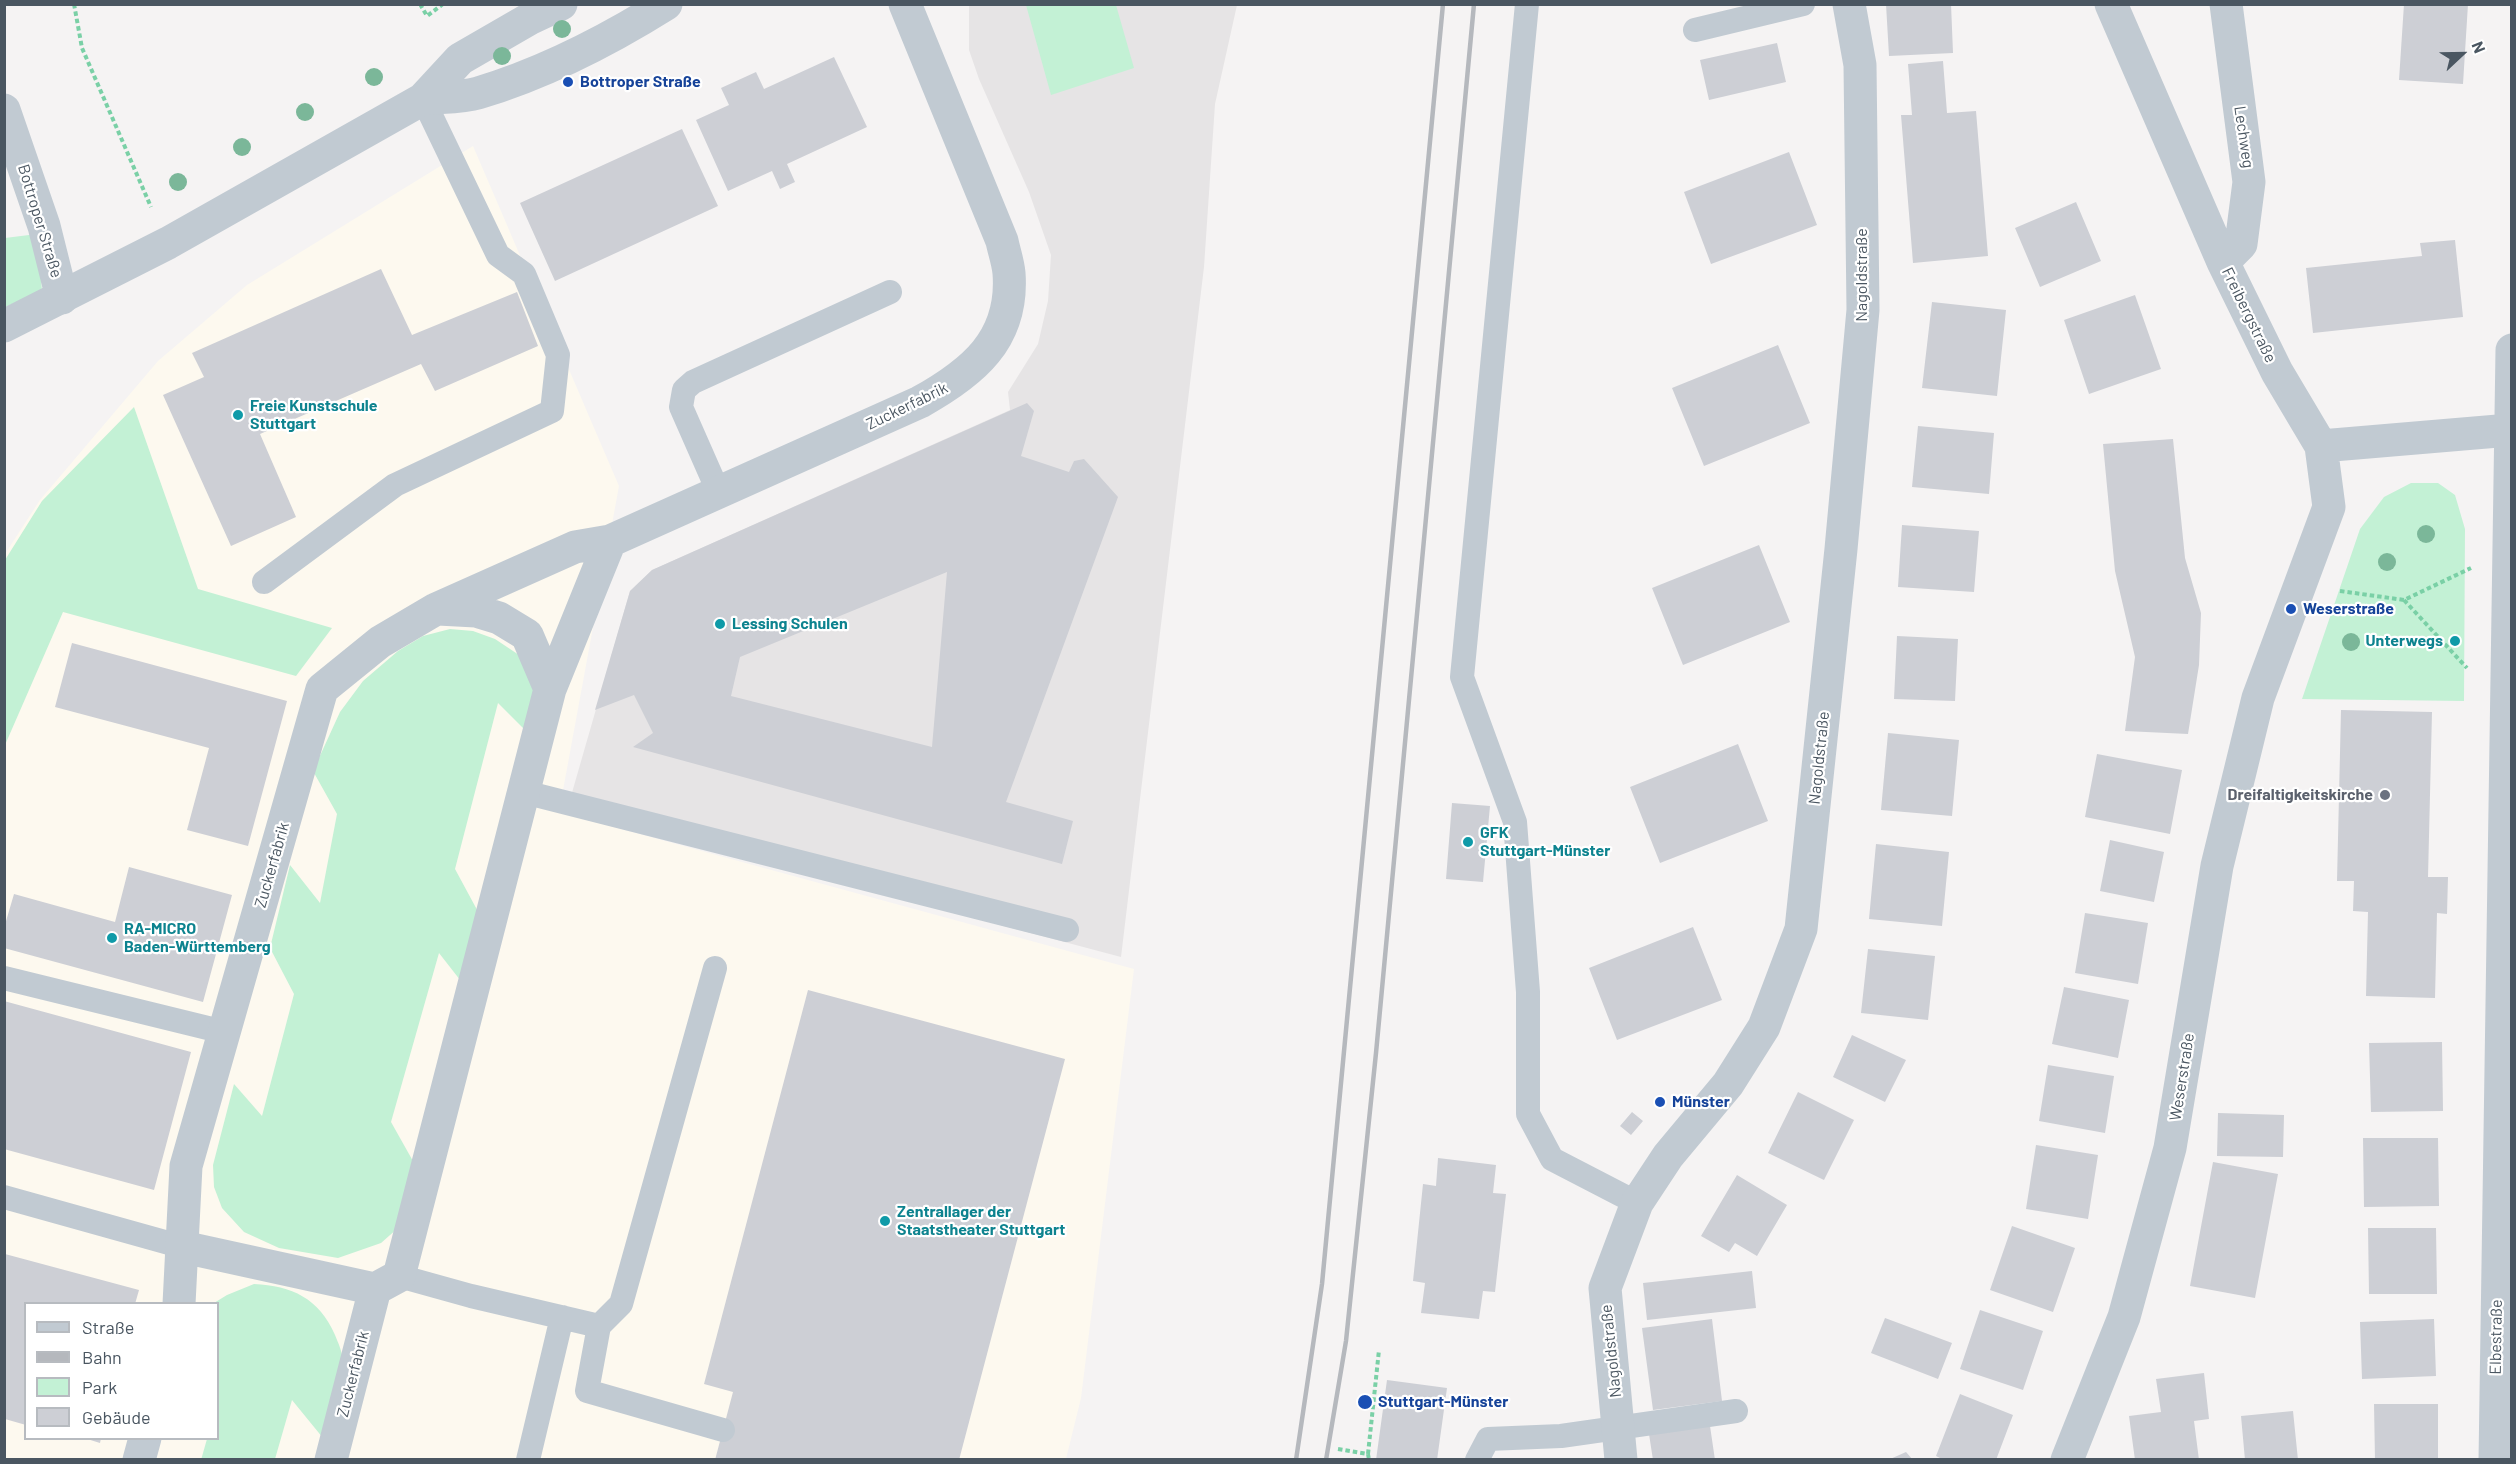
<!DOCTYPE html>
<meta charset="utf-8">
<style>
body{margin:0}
#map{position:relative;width:2516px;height:1464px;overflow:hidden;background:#f5f3f3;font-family:Barlow,sans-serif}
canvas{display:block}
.frame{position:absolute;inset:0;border:6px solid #4a5661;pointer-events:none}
.legend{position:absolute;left:24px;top:1302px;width:195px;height:138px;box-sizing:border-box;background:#fff;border:2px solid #b7bbc0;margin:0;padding:8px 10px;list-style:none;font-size:18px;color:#4a5661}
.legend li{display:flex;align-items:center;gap:12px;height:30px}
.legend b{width:30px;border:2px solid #b7bbc0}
.north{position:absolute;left:2432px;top:24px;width:60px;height:60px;-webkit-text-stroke:4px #fff;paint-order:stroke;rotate:68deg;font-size:16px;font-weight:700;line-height:24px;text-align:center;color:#4a5661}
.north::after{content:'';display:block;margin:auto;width:21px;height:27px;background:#4a5661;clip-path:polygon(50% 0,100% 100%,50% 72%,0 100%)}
</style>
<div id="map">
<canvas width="2516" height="1464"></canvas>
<div class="frame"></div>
<ul class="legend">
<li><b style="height:8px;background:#c1cad2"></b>Straße</li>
<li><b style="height:8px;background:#b5b8bd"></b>Bahn</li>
<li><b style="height:16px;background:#c3f1d5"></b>Park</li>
<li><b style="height:16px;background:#cdcfd5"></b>Gebäude</li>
</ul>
<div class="north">N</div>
</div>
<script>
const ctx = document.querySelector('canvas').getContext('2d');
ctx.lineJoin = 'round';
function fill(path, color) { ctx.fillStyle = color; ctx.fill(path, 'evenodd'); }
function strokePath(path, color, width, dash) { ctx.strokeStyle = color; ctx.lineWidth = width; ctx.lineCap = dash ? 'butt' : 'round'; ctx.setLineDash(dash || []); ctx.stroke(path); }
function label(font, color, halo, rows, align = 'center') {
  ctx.font = font + ' Barlow,sans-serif'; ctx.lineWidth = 4.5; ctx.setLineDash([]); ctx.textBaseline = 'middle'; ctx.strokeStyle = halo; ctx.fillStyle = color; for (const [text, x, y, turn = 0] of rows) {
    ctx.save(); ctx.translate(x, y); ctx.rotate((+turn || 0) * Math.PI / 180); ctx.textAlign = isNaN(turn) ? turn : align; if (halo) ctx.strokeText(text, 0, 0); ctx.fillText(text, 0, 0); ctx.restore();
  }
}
const commercial = new Path2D(`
 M473,146L619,486L559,812L1134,969L1081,1398L1066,1459L5,1460V554L40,500L158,361L247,285ZM26,1304H218V1438H26Z`);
const education = new Path2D(`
 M969,5H1237L1215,104L1204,267L1121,957L567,810L630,591L652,570L1010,410L1008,392L1038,344L1048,301L1051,255L1029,192L979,79L969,50Z`);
const green = new Path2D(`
 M1026,5H1116L1134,68L1051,95Z
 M37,234L42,291L5,307V238Z
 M134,407L198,589L332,628L296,676L63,612L5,745V560L42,501Z
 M2411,483H2438L2455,495L2465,529L2464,701L2302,699L2360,529L2384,497Z
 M450,629L473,631L495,639L519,655L534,683L530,735L498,703L455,869L482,919L464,985L439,953L391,1122L418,1170L398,1228L381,1243L338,1258L279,1248L244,1232L222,1208L214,1187L213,1165L234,1084L262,1116L294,994L270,948L290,865L320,903L337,814L313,771L340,712L363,681L398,651L423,636Z
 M254,1284C292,1286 319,1298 335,1335C338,1343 343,1352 342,1361C341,1382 328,1417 323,1438L292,1400L275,1459L201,1460L207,1439L218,1438V1304L214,1303L227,1295Z`);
const building = new Path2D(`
 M1886,4H1951L1953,53L1889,56Z
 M2404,4H2468L2463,84L2399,80Z
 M1777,43L1786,82L1709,100L1700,60Z
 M834,57L867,127L787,164L795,182L780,189L772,171L728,191L696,120L729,105L721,88L756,72L764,89Z
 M1943,61L1947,113L1976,111L1988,256L1913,263L1901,115H1912L1908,64Z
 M682,129L718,206L555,281L520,203Z
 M1789,152L1817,225L1711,264L1684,192Z
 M2076,202L2101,261L2040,287L2015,228Z
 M2455,240L2463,317L2313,333L2306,268L2422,256L2420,243Z
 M381,269L412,335L517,292L538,346L435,391L421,364L260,434L296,517L231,546L163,395L204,377L192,353Z
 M2135,295L2161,369L2089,394L2064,320Z
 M1932,302L2006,310L1997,396L1922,388Z
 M1778,345L1810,423L1704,466L1672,388Z
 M1027,403L1034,411L1021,456L1069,472L1074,461L1084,459L1118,497L1006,802L1073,821L1062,864L633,747L653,733L634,695L595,710L630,591L652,570ZM947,572L932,747L731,696L740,657Z
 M1918,426L1994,433L1989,494L1912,487Z
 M2173,439L2185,558L2201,613L2199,665L2188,734L2125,731L2135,657L2115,571L2103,444Z
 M1902,525L1979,531L1974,592L1898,587Z
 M1759,545L1790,622L1683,665L1652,588Z
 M1897,636L1958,639L1955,701L1894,699Z
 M72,643L287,701L248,846L187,830L209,748L55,707Z
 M2341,710L2432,712L2428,877H2448L2447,914L2437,913L2435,998L2366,996L2368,912L2353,911L2354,881H2337Z
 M1888,733L1959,740L1952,816L1881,810Z
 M1738,744L1768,821L1660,863L1630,787Z
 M2097,754L2182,770L2170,834L2085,817Z
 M1452,803L1490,806L1483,882L1446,879Z
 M2110,840L2164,852L2154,902L2100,891Z
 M1876,844L1949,852L1942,926L1869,919Z
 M129,867L232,895L203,1002L4,948V928L14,894L115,922Z
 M2085,913L2148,923L2138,984L2075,973Z
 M1693,927L1722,1000L1617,1040L1589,968Z
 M1868,949L1935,956L1928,1020L1861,1013Z
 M2064,987L2129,1000L2118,1058L2052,1044Z
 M808,990L1065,1059L959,1460H715L733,1392L704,1384Z
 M4,1001L191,1052L154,1190L4,1149Z
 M1852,1035L1906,1060L1885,1102L1833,1077Z
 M2442,1042L2443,1111L2371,1112L2369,1043Z
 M2048,1065L2114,1076L2105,1133L2039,1121Z
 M1798,1092L1854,1120L1824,1180L1768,1153Z
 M1632,1112L1643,1121L1631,1135L1620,1126Z
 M2218,1113L2284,1115L2283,1157L2217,1156Z
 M2363,1138H2438L2439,1206L2364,1207Z
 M2036,1145L2098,1155L2088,1219L2026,1209Z
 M1438,1158L1496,1165L1493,1193L1506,1194L1495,1292L1483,1291L1479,1319L1421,1313L1425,1283L1413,1281L1423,1184L1436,1186Z
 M2213,1162L2278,1174L2255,1298L2190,1286Z
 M1737,1175L1787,1205L1757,1256L1735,1243L1729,1252L1701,1236Z
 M2012,1226L2075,1248L2053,1312L1990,1290Z
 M2368,1228H2436L2437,1294H2369Z
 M5,1254L139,1290L135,1304H26V1425L5,1419Z
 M1752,1271L1756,1308L1647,1320L1643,1283Z
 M1980,1310L2043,1331L2023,1390L1960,1369Z
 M1885,1318L1952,1343L1938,1379L1871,1353Z
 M1712,1319L1722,1401L1653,1410L1642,1328Z
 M2434,1319L2436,1376L2362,1379L2360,1322Z
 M2204,1373L2209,1419L2194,1421L2199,1460H2135L2129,1416L2161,1412L2156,1379Z
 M1387,1380L1447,1388L1437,1460H1376Z
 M1960,1394L2013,1415L1996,1460H1944L1936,1456Z
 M2374,1404H2438V1460H2375Z
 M2293,1411L2298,1460H2245L2241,1416Z
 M1710,1426L1715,1460H1653L1649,1434Z
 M84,1438H101L100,1443Z
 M1906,1452L1913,1460H1888Z`);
const path = new Path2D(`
 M74,4L82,48L151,207
 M420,4L427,16L443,4
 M2340,591L2404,600L2471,568
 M2404,600L2467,668
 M1338,1449L1368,1454L1369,1460
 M1368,1454L1379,1350`);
const service = new Path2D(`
 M1527,4L1462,677L1515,822L1528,992V1114L1552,1159L1637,1203
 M1695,30L1803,4
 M718,491L681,407L684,390L693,382L890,292
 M264,582L395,485L552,411L558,355L524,274L498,255L423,99
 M524,792L1067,930
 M4,978L224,1032
 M4,1197L183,1247
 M399,1276L471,1296L599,1326L621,1304L715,968
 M599,1326L587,1391L723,1430
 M528,1460L562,1317
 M1477,1460L1488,1439L1561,1436L1736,1411`);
const minor = new Path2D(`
 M4,110L44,226L62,298
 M2223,262L2241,244L2249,182L2226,4
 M2321,446L2510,430
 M438,609L476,611L499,618L527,635L550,689
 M183,1247L375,1289L399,1276L550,689L610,541
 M179,1304L186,1166L322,689L380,642L436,609L575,547L610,541L920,402C972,373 1014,340 1009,273C1008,262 1004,251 1002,241L905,4
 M139,1460L145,1438
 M331,1460L375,1289
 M1621,1460L1605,1288L1637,1203L1668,1156L1728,1084L1764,1027L1801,929L1841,549L1863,310L1860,65L1849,4
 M2067,1460L2124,1317L2170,1148L2217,866L2258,698L2329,507L2321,446L2277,372L2223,262L2111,4
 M2495,1460L2512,350`);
const tertiary = new Path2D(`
 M423,99C440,97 461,98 478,93C545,73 607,41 666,4
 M4,326L168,243L423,99L460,59L531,18L561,4`);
const rail = new Path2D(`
 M1296,1460L1322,1284L1443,4
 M1326,1460L1346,1341L1376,1053L1474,4`);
const trees = [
 [562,29],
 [502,56],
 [374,77],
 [305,112],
 [242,147],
 [178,182],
 [2426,534],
 [2387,562],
 [2351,642]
];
const markers = [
 [568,82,6,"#1a4fb4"],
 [238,415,6,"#0f9aa8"],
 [2291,609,6,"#1a4fb4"],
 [720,624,6,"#0f9aa8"],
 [2455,641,6,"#0f9aa8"],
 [2385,795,6,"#6b7280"],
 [1468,842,6,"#0f9aa8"],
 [112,938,6,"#0f9aa8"],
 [1660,1102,6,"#1a4fb4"],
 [885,1221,6,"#0f9aa8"],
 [1365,1402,8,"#1a4fb4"]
];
const transitNames = [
 ["Bottroper Straße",580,82],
 ["Weserstraße",2303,609],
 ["Münster",1672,1102],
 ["Stuttgart-Münster",1378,1402]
];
const streetNames = [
 ["Lechweg",2244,137,82],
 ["Bottroper Straße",40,221,73],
 ["Nagoldstraße",1862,275,-90],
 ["Freibergstraße",2249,315,64],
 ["Zuckerfabrik",907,406,-26],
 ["Nagoldstraße",1819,758,-84],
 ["Zuckerfabrik",272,865,-74],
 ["Weserstraße",2182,1077,-81],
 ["Elbestraße",2496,1337,-89],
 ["Nagoldstraße",1611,1351,-96],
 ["Zuckerfabrik",353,1374,-76]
];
const cultureNames = [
 ["Freie Kunstschule",250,406],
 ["Stuttgart",250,424],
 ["Lessing Schulen",732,624],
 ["Unterwegs",2443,641,"right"],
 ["GFK",1480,833],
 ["Stuttgart-Münster",1480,851],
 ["RA-MICRO",124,929],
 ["Baden-Württemberg",124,947],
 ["Zentrallager der",897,1212],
 ["Staatstheater Stuttgart",897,1230]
];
const worshipNames = [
 ["Dreifaltigkeitskirche",2373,795]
];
fill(commercial, '#fdf9ef');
fill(education, '#e6e4e5');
fill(green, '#c3f1d5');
fill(building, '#cdcfd5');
strokePath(path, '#7ad0a6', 4, [4.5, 3]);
strokePath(service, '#c1cad2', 24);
strokePath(minor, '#c1cad2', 33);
strokePath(tertiary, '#c1cad2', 33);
strokePath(rail, '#b5b8bd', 4.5);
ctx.fillStyle = '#7bb799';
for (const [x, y] of trees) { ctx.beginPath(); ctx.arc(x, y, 9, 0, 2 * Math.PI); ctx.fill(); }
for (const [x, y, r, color] of markers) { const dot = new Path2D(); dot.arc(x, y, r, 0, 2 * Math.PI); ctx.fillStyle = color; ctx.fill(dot); strokePath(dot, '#fff', 2); }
label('bold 16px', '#164399', '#fff', transitNames, 'left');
label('16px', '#4a5661', '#fff', streetNames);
label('bold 16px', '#0d838f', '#fff', cultureNames, 'left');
label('bold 16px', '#5b616d', '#fff', worshipNames, 'right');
</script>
